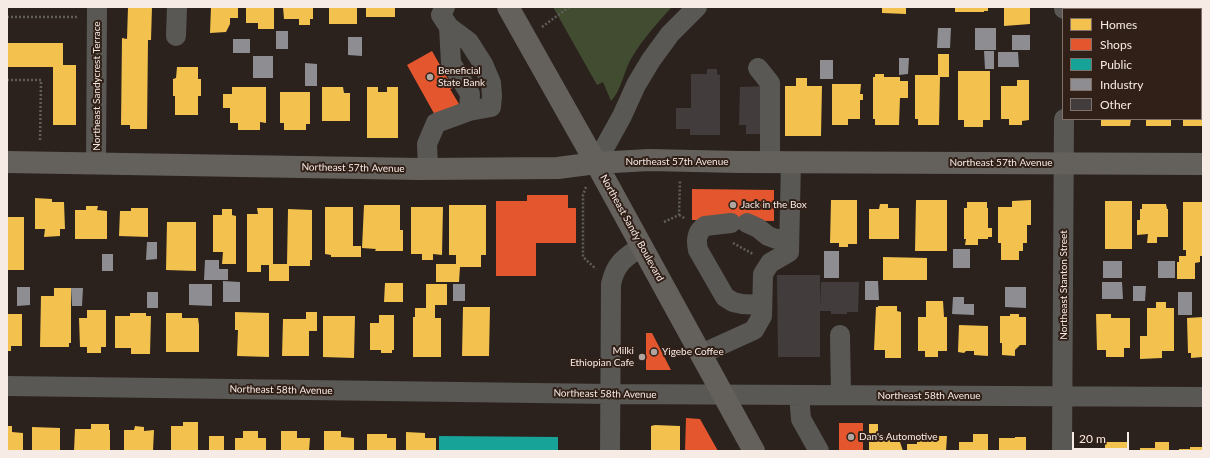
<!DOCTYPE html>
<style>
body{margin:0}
#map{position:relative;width:1210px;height:458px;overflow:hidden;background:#2b221e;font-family:Lato,sans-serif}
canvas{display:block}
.frame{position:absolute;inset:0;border:8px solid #f7ebe5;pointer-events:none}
.legend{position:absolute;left:1062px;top:8px;width:140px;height:112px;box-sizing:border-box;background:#312018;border:1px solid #80716a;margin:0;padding:5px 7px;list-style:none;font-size:12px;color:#f7ebe5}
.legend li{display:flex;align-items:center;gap:8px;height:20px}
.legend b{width:20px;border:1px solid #80716a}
.scale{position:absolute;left:1072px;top:432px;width:57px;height:18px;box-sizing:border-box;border:2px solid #f7ebe5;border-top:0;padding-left:5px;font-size:12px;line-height:14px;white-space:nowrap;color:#f7ebe5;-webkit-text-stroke:3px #312018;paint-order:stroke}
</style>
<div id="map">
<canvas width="1210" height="458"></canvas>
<div class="frame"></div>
<ul class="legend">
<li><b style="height:11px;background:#f2c14e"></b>Homes</li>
<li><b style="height:11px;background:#e4572e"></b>Shops</li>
<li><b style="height:11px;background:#17a398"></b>Public</li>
<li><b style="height:11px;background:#8d8d92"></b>Industry</li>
<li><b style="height:11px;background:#433c3c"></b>Other</li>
</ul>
<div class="scale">20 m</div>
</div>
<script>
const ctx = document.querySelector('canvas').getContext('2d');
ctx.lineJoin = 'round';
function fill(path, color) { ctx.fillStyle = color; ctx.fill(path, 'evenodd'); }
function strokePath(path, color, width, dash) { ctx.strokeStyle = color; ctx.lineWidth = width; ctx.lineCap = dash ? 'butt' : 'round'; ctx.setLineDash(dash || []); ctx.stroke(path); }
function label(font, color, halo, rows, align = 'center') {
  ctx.font = font + ' Lato,sans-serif'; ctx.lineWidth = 4; ctx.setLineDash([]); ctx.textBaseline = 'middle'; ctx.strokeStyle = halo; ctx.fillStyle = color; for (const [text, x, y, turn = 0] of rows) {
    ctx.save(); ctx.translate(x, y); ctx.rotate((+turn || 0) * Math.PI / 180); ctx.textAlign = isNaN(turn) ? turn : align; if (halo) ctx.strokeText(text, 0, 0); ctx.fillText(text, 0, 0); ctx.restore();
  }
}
const green = new Path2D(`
 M553,7H672C657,23 642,40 631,59C624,71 621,91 611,101L603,82L597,85Z`);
const homes = new Path2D(`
 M128,7H152L151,40H148L147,129H130V125H121L122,38L127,39Z
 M211,7H238V18H230V24L226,32L210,33Z
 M246,7H274V29H258V23H246Z
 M283,7H313V19H310V25H299V19H284Z
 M329,7H357V24H329Z
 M366,7H395V17H366Z
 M882,7H906V14L882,13Z
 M955,7H988V11H984V12H955Z
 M1004,7H1030V24L1004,26Z
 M1104,7H1127V9H1104Z
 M1142,7H1169V9H1142Z
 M1188,7H1203V24L1201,23V9H1188Z
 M7,43H63V65H76V125H53V67H7Z
 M938,54H949V77H940L939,125H918V119H915V75H938Z
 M177,67H198V79H201V96H198V115H175V96H173V79L176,78Z
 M958,71H990V120H983V127H964V120H958Z
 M875,74H884V77H900V81H908V98H900L899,125H875V119H873V77H875Z
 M796,78H807V86H822L821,136H785V86H796Z
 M1017,80H1029V120L1022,121V125H1009V119H1001V86H1017Z
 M1201,80H1203V126H1183V119H1201Z
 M832,84H861L860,94H863V100H860V119H848V125H832Z
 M232,87H266V123L260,122V130H238V123H230V108H223V94H232Z
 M322,87H343L344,93H350V121H322Z
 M367,87H378V92H387V87H398V138H367Z
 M280,92H310V124H306V130H284V123H280Z
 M1101,119H1131L1130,126H1101Z
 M1146,119H1171V126H1146Z
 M35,198L52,199V202H64L65,229H60V236L44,237L45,229H35Z
 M831,200H857V244H848V247H839V243H830Z
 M916,200H947V251H915Z
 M1031,200V225H1027V243H1023V251H1019V260H1001V243H998V207H1012V201Z
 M1105,201H1132V249H1105Z
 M967,202H987V208H988V228H992V237H988V239H978V245H965L966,239H964V208H967Z
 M1183,202H1203V256H1200V262L1195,263V279H1177V262H1179V256H1186V250H1183Z
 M880,204H888V208H899V239H869V209H879Z
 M1142,204H1166L1167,209H1168V237H1157V243H1147L1148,234L1137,235V220H1140V209H1142Z
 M364,205H400V230H403V251H375L376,249L362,248Z
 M449,205H486V255H481V267H460L459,282H436V264H456V255H449Z
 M86,206H98L97,210L107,211V239H75V210H86Z
 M325,207H353V246H361V257H331V255L325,254Z
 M411,207H443L442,255L433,254V260H422V254H411Z
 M131,208H148V237L119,236L120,211H131Z
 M257,208H273V264H287L288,209L312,210V260H310V266H289V281H269V265H261V272H247V214H258Z
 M222,209H232V215L236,216V264H222L223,252H213V215H222Z
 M7,217H24V270H7Z
 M167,222H196V271L166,270Z
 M883,257L927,258V280H883Z
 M385,283H403V302H384Z
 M426,284H447V305H435V318H441V357H413V317H415V308H426Z
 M54,288H71V343H69V347H40L41,296H54Z
 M926,301H943L944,317H947V351H938V357H925V351H918V317H926Z
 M1156,302H1166V308H1174V351H1162V358L1140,359V336H1147V308H1156Z
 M878,306H897V311L901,312V358H885V350H874L876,307H878Z
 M463,307H490L489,356H462Z
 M87,310H106V347H101V353H87V347H80L79,318H87Z
 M235,312L269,313V357L237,356L238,330H235Z
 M306,312H317V331H309V356H282L283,319H306Z
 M130,313H146V316H151L150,354H131V348H115V316H130Z
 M166,313H182V318H198L199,325V352H166Z
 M7,314H22V346H11V351H7Z
 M1010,314H1019V317H1026V345H1020L1015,350V356L1002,355V343H1000V316H1010Z
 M1096,314H1111V318H1130V348H1124V357H1106V350H1097Z
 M379,315H394V350H392V353H381V350H370V323H379Z
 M323,316H355L354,358L323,357Z
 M1203,317V357L1191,358V353H1188L1187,318Z
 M959,325L988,326V356L974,355V351H966L964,353L958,352Z
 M183,422H198V451H171V426H183Z
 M91,424H109V430H110V451H74L75,429H91Z
 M869,424H878V437H890V442H900L903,451H869Z
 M655,425L680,426V451H651V426Z
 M7,426H12V432L23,433V451H7Z
 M135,426L144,427V431L154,430L153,451H124V430H134Z
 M32,427L60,428V451H32Z
 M243,431H258V438H266V451H235V438H243Z
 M281,431H297V438H310L309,451H281Z
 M324,431H341V437L354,438V451H324Z
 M406,432L425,433V438H436V451H406Z
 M367,434H387V438H396V451H367Z
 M973,434H988V451H959V442H973Z
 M209,436H224V451H209Z
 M917,436H947L946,451H907V444H917Z
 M1015,437H1026V451H999V438H1015Z
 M1105,442H1129V451H1105Z
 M1155,442H1169V451H1140V448H1155Z
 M1190,447H1203V451H1179V449H1190Z`);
const shops = new Path2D(`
 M432,51L453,88L450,89L459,104L436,117L407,65Z
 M692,189L774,190V221L692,220Z
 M527,195H568V208H576V243H536V276H496V201H527Z
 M646,333H652L671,370H646Z
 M686,418L700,419L718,451H685Z
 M839,423H863V451H839Z`);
const public = new Path2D(`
 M439,436L558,437V451H439Z`);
const industry = new Path2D(`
 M938,28H951L950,48H937Z
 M975,28H996V50H975Z
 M276,31H288V49H276Z
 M1012,35H1030V50H1012Z
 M348,37H362V56L348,55Z
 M233,39H250V53H233Z
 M984,51H994V69H985Z
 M998,52H1018L1019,67H998Z
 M1201,52H1203V76H1201Z
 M253,56H273V78H253Z
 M899,58H909L908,74L899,75Z
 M820,60H833V79H820Z
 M305,63L317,64V86H305Z
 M147,242H157V259L146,260Z
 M953,249H970V268H953Z
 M824,251H839V278H824Z
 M102,254H113V271H102Z
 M205,260H219V269H228V280H204Z
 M1103,261H1122V278H1103Z
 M1158,261H1175V278H1158Z
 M223,281L240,282V302H223Z
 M865,281H878L879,300H865Z
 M1102,282H1122L1123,299H1102Z
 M189,284H212V306L189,305Z
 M453,284H465V301H453Z
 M1133,286H1146L1145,301H1133Z
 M17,287H30V305L17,306Z
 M1005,287H1026V308L1005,307Z
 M71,288H83L82,306H72Z
 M147,292H158V308H147Z
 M1178,292H1192V315H1178Z
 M953,297H964V304H974V315L952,314Z`);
const building = new Path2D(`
 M707,69H717V74L720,75V135H690V129H676V108H691V74H707Z
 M765,86V134H746V125H739L740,87Z
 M777,275H820V308L821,282H859L858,312H847V314H831V311H820V357H778Z`);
const path = new Path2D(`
 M7,17H79
 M542,27L569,7
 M7,80H41L40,142
 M586,187L583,195V257L596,269
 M679,215L686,219
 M664,222L679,215L680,180
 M733,243L753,254`);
const minor = new Path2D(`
 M445,7L441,15L449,27L469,42L483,64L491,83L492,96L491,107L469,111
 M1064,7V9
 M176,36L177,7
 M758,68L770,83V162
 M596,163L622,116L636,85L651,60L670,34L697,7
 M96,164L97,7
 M428,169L427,144L436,123L469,111L470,94L451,63L449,27
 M731,223L705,226C696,232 696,241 698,250L725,297L733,302L742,304L762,305
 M747,223L758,228L768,236L776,239H789
 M840,335L841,395
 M701,354L754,330L762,316L763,274L770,263L789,252L791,162
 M7,386L610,394L1203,397
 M799,395L801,419L819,451
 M610,451L611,284C616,262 625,258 642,246
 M1062,451L1064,119`);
const major = new Path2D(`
 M508,7L596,163L754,451
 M7,162L420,169L558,168L596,163L649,160L739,162L1203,164`);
const markers = [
 [430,77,4,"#b0a59f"],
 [733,205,4,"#b0a59f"],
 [654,352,4,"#b0a59f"],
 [642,357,4,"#b0a59f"],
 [851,437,4,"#b0a59f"]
];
const poiNames = [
 ["Beneficial",438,71],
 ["State Bank",438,83],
 ["Jack in the Box",741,205],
 ["Milki",634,351,"right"],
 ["Ethiopian Cafe",634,363,"right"],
 ["Yigebe Coffee",662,352],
 ["Dan's Automotive",859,437]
];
const streetNames = [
 ["Northeast Sandycrest Terrace",97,86,-90],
 ["Northeast 57th Avenue",677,162],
 ["Northeast 57th Avenue",1001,163],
 ["Northeast 57th Avenue",353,168,1],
 ["Northeast Sandy Boulevard",632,228,61],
 ["Northeast Stanton Street",1064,285,-90],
 ["Northeast 58th Avenue",281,390,1],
 ["Northeast 58th Avenue",605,394,1],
 ["Northeast 58th Avenue",929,396]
];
fill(green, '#414c30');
fill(homes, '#f2c14e');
fill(shops, '#e4572e');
fill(public, '#17a398');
fill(industry, '#8d8d92');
fill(building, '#433c3c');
strokePath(path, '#615e5a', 2.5, [2, 2]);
strokePath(minor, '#595854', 20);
strokePath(major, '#64615c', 22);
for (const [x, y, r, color] of markers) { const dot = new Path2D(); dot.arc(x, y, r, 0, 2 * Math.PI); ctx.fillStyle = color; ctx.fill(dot); strokePath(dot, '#312018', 1.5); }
label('10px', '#f7ebe5', '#312018', poiNames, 'left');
label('10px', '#f7ebe5', '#312018', streetNames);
</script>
